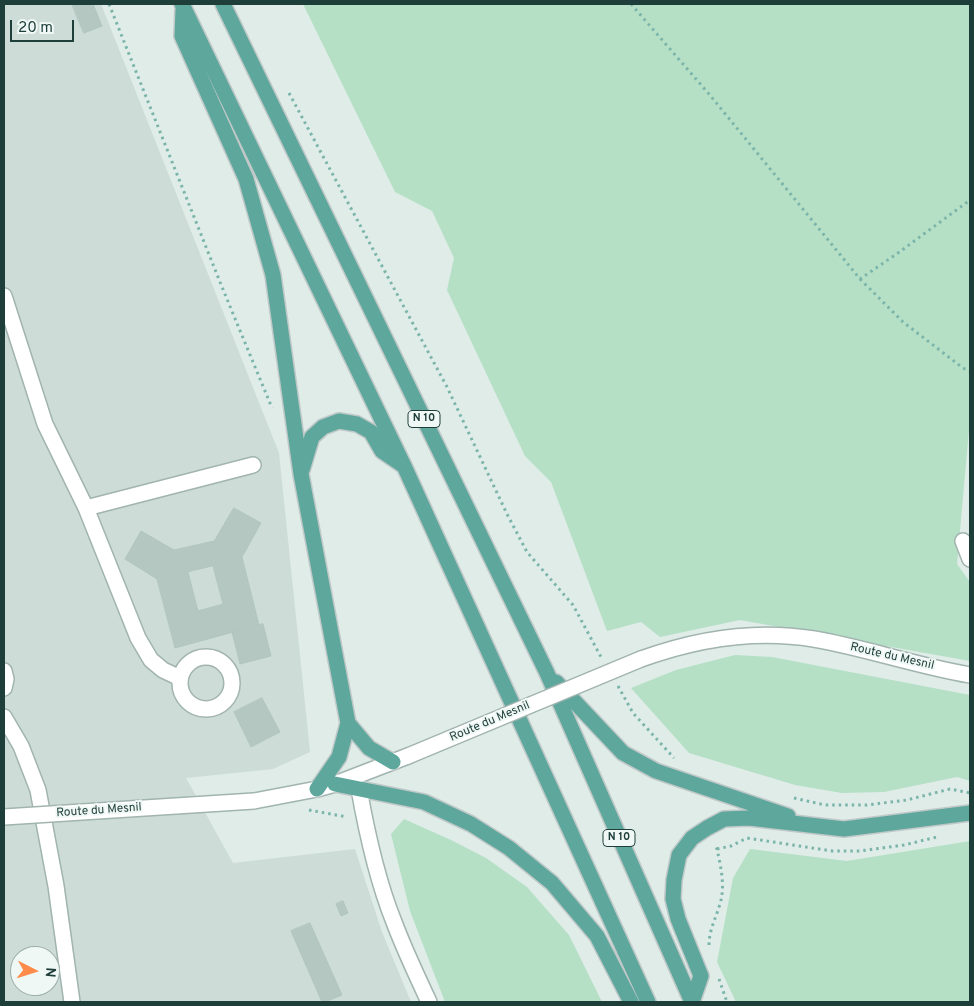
<!DOCTYPE html>
<style>
body{margin:0}
#map{position:relative;width:974px;height:1006px;overflow:hidden;background:#dfece8;font-family:Overpass,sans-serif}
canvas{display:block}
.frame{position:absolute;inset:0;border:5px solid #1e3e39;pointer-events:none}
.north{position:absolute;left:10px;top:946px;width:50px;height:50px;box-sizing:border-box;background:#f0f8f5;border:1px solid #9caeaa;border-radius:50%;rotate:95deg;font-size:14px;font-weight:700;line-height:20px;text-align:center;color:#1e3e39}
.north::after{content:'';display:block;margin:auto;width:18px;height:22px;background:#ff8b4a;clip-path:polygon(50% 0,100% 100%,50% 72%,0 100%)}
.scale{position:absolute;left:10px;top:20px;width:64px;height:22px;box-sizing:border-box;border:2px solid #1e3e39;border-top:0;padding-left:6px;font-size:15px;line-height:18px;white-space:nowrap;color:#1e3e39;-webkit-text-stroke:4px #f0f8f5;paint-order:stroke}
</style>
<div id="map">
<canvas width="974" height="1006"></canvas>
<div class="frame"></div>
<div class="north">N</div>
<div class="scale">20 m</div>
</div>
<script>
const ctx = document.querySelector('canvas').getContext('2d');
ctx.lineJoin = 'round';
function fill(path, color) { ctx.fillStyle = color; ctx.fill(path, 'evenodd'); }
function strokePath(path, color, width, dash) { ctx.strokeStyle = color; ctx.lineWidth = width; ctx.lineCap = dash ? 'butt' : 'round'; ctx.setLineDash(dash || []); ctx.stroke(path); }
function label(font, color, halo, rows, align = 'center') {
  ctx.font = font + ' Overpass,sans-serif'; ctx.lineWidth = 4; ctx.setLineDash([]); ctx.textBaseline = 'middle'; ctx.strokeStyle = halo; ctx.fillStyle = color; for (const [text, x, y, turn = 0] of rows) {
    ctx.save(); ctx.translate(x, y); ctx.rotate((+turn || 0) * Math.PI / 180); ctx.textAlign = isNaN(turn) ? turn : align; if (halo) ctx.strokeText(text, 0, 0); ctx.fillText(text, 0, 0); ctx.restore();
  }
}
const built = new Path2D(`
 M4,4H101L279,453L310,752L273,769L186,778L233,863L355,849L382,932L411,1002H4ZM20,956H50V986H20Z`);
const green = new Path2D(`
 M303,4H970V419L957,564L970,582V661L740,620L660,637L641,622L607,631L551,482L525,456L447,290L454,258L432,211L395,192Z
 M735,655L772,657L970,695V781L957,777L884,792L842,793L795,785L689,753L631,688L676,670Z
 M404,819L451,840L486,858L527,887L569,935L602,1002H445L410,911L391,834Z
 M970,841V1002H736L717,962L733,878L750,849L847,861Z`);
const building = new Path2D(`
 M72,4H93L102,26L84,33Z
 M234,508L261,523L242,557L259,625L175,648L157,579L125,559L141,531L174,550L214,541ZM213,566L223,604L198,611L188,572Z
 M263,624L271,656L240,664L232,632Z
 M262,698L280,732L251,747L234,712Z
 M343,901L348,913L341,916L336,904Z
 M310,923L342,995L325,1002H322L291,931Z`);
const path = new Path2D(`
 M109,4L222,287L272,408
 M631,4L709,94L860,279L898,253L970,200
 M289,93L447,387L507,514L527,552L573,605L601,657
 M860,279L903,322L963,368L970,371
 M618,686L633,713L674,758
 M794,798L825,805H867L907,800L950,789L970,793
 M309,810L347,817
 M717,849L731,846L747,838L832,851H860L904,845L937,837
 M709,945C709,931 715,920 719,907C726,888 721,868 717,849L715,844
 M719,979L727,1002`);
const minor = new Path2D(`
 M4,296L45,424L86,508L138,638L151,660L163,670L180,678
 M86,508L253,465
 M963,541L970,559
 M180 683a26 26 0 1 1 52 0a26 26 0 1 1-52 0Z
 M641,659C696,639 754,629 814,639C866,648 917,666 970,675
 M4,671L6,679L4,688
 M4,717L21,746L38,790L56,886L72,1002
 M359,789C367,834 377,880 394,922C404,949 417,976 429,1002
 M254,801L317,789L335,784L408,756`);
const major = new Path2D(`
 M182,4L405,468L648,1002
 M223,4L547,673L692,1002
 M183,10L182,36L246,179L273,275L301,474L348,723L339,757L317,789
 M302,470L312,437L323,427L339,421L357,424L371,432L382,451L404,466
 M556,682L623,753L656,771L788,816
 M348,723L369,748L393,762
 M335,784L424,802L471,824L509,848L552,883L597,936L631,1002
 M692,1002L701,976L678,919L673,899L674,880L679,855L692,838L707,828L724,819L749,818L844,829L970,813`);
const minorBridge = new Path2D(`
 M408,756L641,659
 M4,817L254,801`);
const shields = [
 [424,419,32],
 [619,838,32]
];
const shieldNames = [
 ["N 10",424,419],
 ["N 10",619,838]
];
const streetNames = [
 ["Route du Mesnil",892,657,13],
 ["Route du Mesnil",490,722,-23],
 ["Route du Mesnil",99,811,-4]
];
fill(built, '#cddcd7');
fill(green, '#b5e0c6');
fill(building, '#b4c7c1');
strokePath(building, '#b1c7c0', 1);
strokePath(minor, '#a1b4b0', 18);
strokePath(major, '#c0c9c8', 18);
strokePath(path, '#7bb4a9', 3, [2.5, 4]);
strokePath(minor, '#fff', 15);
strokePath(major, '#5ea79d', 15);
strokePath(minorBridge, '#a1b4b0', 18, []);
strokePath(minorBridge, '#fff', 15);
for (const [x, y, w] of shields) { const box = new Path2D(); box.roundRect(x - w / 2, y - 8.5, w, 17, 4); ctx.fillStyle = '#f0f8f5'; ctx.fill(box); strokePath(box, '#1e3e39', 1); }
label('bold 11px', '#1e3e39', null, shieldNames);
label('12px', '#1e3e39', '#f0f8f5', streetNames);
</script>
